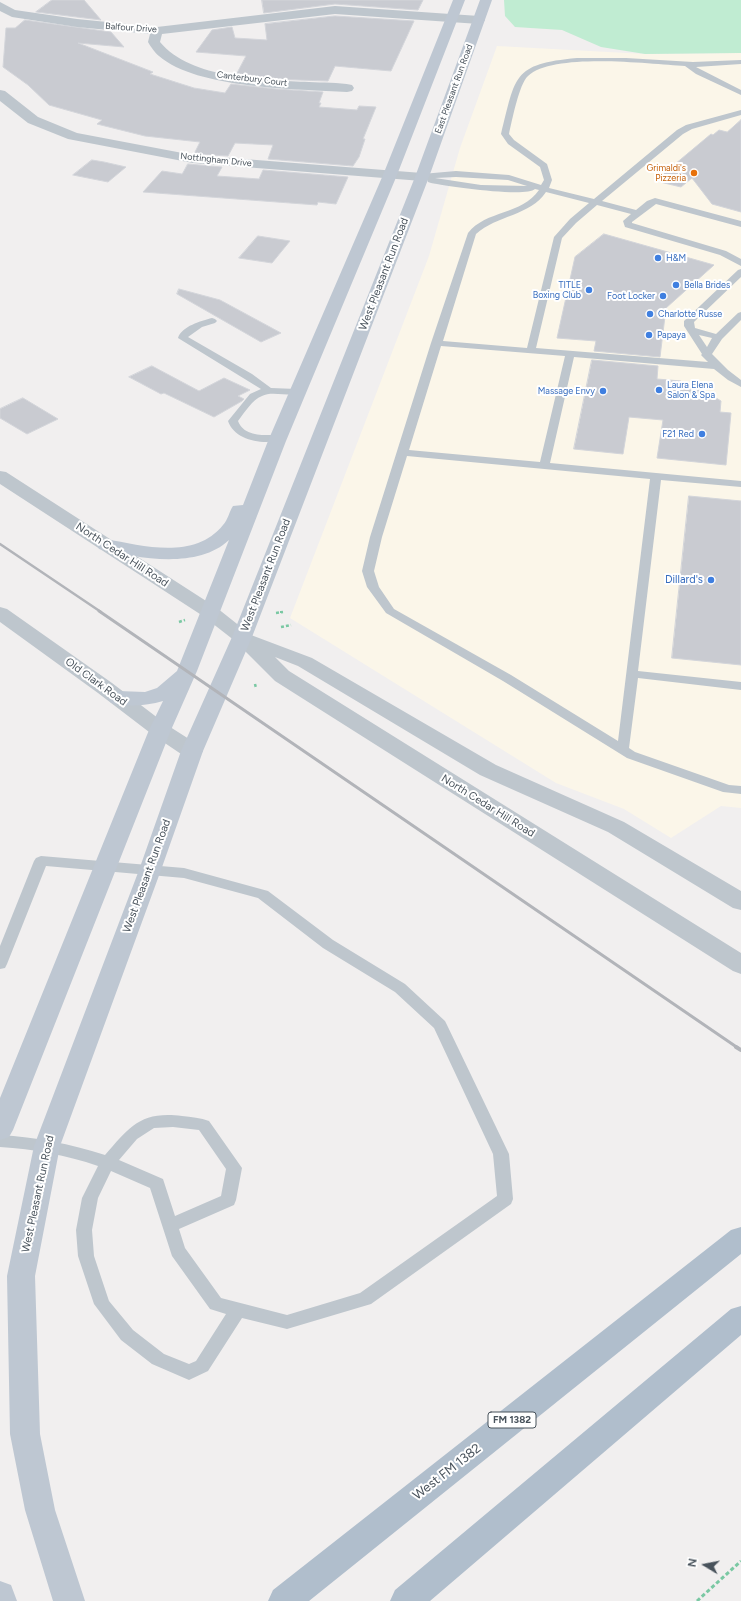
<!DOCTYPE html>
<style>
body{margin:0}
#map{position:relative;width:741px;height:1601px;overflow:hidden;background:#f1efef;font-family:Figtree,sans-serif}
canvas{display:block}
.north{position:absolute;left:685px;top:1545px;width:40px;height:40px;-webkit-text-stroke:3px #fff;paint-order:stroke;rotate:280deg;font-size:11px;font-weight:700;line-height:16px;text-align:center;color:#48525b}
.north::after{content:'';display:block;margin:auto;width:14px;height:18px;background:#48525b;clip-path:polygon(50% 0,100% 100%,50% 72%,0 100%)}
</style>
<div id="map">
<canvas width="741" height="1601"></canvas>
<div class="north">N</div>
</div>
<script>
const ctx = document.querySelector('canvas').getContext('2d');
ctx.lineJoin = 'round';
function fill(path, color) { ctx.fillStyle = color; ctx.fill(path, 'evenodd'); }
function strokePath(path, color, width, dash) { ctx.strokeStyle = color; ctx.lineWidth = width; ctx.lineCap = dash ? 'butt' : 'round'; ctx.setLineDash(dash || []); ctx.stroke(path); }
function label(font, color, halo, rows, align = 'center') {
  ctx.font = font + ' Figtree,sans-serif'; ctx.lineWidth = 4; ctx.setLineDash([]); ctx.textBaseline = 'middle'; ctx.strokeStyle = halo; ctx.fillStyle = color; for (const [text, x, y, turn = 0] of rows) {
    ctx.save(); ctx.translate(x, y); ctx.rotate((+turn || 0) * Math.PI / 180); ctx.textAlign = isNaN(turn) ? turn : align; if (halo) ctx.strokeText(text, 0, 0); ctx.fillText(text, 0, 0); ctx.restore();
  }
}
const commercial = new Path2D(`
 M497,46L645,54L741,53V808L721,806L671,838L624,809L556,783L290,618L429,256L460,148Z`);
const green = new Path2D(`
 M504,0H741V53L645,54L601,47L562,30L515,27L505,16Z`);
const building = new Path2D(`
 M52,0H84L101,20L36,12Z
 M262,0H423L418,10L335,4L264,13Z
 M335,16L414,21L391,71L335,66L328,81L271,79L236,75L246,56L196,52L212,30L232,27L235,38L267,40L265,24Z
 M25,20L111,32L124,47L78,43L153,72L150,74L194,88L225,93L231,84L276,89L323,92L319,103H321L319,107L357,110L359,106L376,107L363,139H365L359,157L353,166L268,159L273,145L235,143L228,156L194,154L200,142L145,136L97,124L102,120L49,105L28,85L3,67L6,28H15Z
 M741,120V212L712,204L692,178L681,187L660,182L667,176L662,175L711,134L713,135L719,130L727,132Z
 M92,160L104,162L126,167L108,182L73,175Z
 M188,164L222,167L217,176L259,179L263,170L348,177L336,204L318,202L317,205L143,192L162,171L182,174Z
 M604,234L714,265L666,308L660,357L594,351L596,341L557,338L575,257Z
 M258,236L290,241L272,263L239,258Z
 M179,289L220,300L281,333L261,342L177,294Z
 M592,360L658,366L657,379L681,381V386L700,388L721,401L720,412L731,413L726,465L657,458L663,420L629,417L623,454L574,449Z
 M152,366L199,391L224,378L250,390L238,396L244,399L242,401L214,417L164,393L161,394L129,377Z
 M23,398L58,419L27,434L0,418V409Z
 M689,496L741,501V665L672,658Z`);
const pathFar2 = new Path2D(`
 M280,612H283`);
const pathFar1 = new Path2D(`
 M276,613L283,612
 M179,622L185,620
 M281,627L291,625
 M255,684L256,688`);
const path = new Path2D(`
 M697,1601L741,1561`);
const service = new Path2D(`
 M577,58H626L693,62L741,60V64L696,67L741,90V95L696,74L685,66C650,64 553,52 528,76C519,84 512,121 509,134L514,140L547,164L552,180L549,188L594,199L677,130L686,125L741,110V115L692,129L683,134L602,201L636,210L647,201L655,198L741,221V227L656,204L632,222V223L726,251L741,259V266L720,255L625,227L623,221L631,214L597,205L576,223L562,238L536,348L708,362L701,355L702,354L684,326V321L738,270L741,269V277L694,322L695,328L716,334L738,313L741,312V320L722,339L712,354L728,370L741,380V387L728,380L714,369L574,357L550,463L741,481V487L661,480L638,671L741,682V690L638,678L629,748L635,752L729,785L741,786V794L723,792L627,758L503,681L386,613L367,587L362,571L370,537L431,343L468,233C486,210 522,215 539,190L535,189C526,198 447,186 431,183L428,182L427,179L422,180L418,177L422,174L456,171L509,175L541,185L544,180L540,167L508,144L501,134C516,76 512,64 577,58ZM456,177L508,180L527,186L481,185L435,178ZM546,192L589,203L570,219L554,237L527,348L443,341L476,234C497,215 530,216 546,192ZM699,335L712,338L707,347ZM441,346L565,356L540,462L409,450ZM407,456L650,479L618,741L511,675L394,609L379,587L374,571L382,537Z
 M212,318L215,319L217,321L215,323L202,327L188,337L252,374L271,388L297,389L302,392C295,399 273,390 262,396C252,400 245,412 238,421C244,437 264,435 278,435L282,436L283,438L282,440C263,445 235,441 228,421L250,394L261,389L178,338C182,326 201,321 212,318Z
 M41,856L184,868L268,891L333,940L405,984L445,1021L447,1025L509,1154L513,1199L511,1204L371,1304L287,1329L242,1318L208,1371L189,1380L152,1364L121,1340L94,1304L78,1256L76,1230L82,1198L98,1166C66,1155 34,1149 0,1147V1135C36,1137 70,1144 105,1155C130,1127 140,1111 182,1116C191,1117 201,1118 209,1121L242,1168L236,1200L234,1205L179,1229L185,1248L221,1298L287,1315L360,1293L497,1196L493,1154L434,1028L395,992L323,948L258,898L184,878L46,866L7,964L5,968L0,969V946L34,861L36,858ZM173,1127L199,1130L226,1169L221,1196L175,1216L163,1179L119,1160L137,1139L154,1128ZM111,1171L150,1188L172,1256L210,1309L226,1314L196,1361L189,1364L164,1354L133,1330L109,1301L94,1256L92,1230L98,1198Z`);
const minor = new Path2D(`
 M0,2L15,10L77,19L157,27L335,6L479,16L483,17L485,20L483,23L479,24L335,14L162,34L160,42C190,79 265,80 309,82C323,83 338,82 352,85L354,88L352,91L347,92C298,89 197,89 159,56C155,53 151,47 148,42L150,34L77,27L12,17L0,11Z
 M0,90L5,91L38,117L77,133L193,155L422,173L427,174L429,177L427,180L422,181L193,163L68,139L28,123L0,101Z
 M0,607L7,609L112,683L167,725L200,746L203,751L200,756L192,758L184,756L153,735L98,693L0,622Z`);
const tertiary = new Path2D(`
 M0,471L6,472L217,608L251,635L312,658L496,765L624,822L741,891V910L733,908L608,832L480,775L298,666L275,657L289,671L741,953V974L733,971L275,681L235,641L203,616L0,484Z`);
const secondary = new Path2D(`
 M453,0H465L397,175L286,441L197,671L171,730L13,1130L9,1137L0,1140V1098L149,730L163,701C146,706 128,707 111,703L108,698L111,693L118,691L145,692L157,688L177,671L229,540C197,570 137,558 99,549L97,545L99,541L106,539C143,546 195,560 223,525C228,520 229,512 233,506L243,505L268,441L383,175Z
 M480,0H492L429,177L252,637L203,751L161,870L60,1146L35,1276L40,1434L55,1510L85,1601H53L25,1510L10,1434L7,1276L34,1146L139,870L181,751L232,637L415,177Z
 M0,1581L11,1585L17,1601H0Z`);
const primary = new Path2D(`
 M741,1227V1254L309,1601H268L273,1590L731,1230Z
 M741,1306V1335L430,1601H390L395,1590L731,1309Z`);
const railFar2 = new Path2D(`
 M0,544L101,612`);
const railFar1 = new Path2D(`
 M99,611L738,1048`);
const rail = new Path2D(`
 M736,1047L741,1050`);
const markers = [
 [694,173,4,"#e8710a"],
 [658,258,4,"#3f7fe0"],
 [676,285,4,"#3f7fe0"],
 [589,290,4,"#3f7fe0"],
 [663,296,4,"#3f7fe0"],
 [650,314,4,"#3f7fe0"],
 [649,335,4,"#3f7fe0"],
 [659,390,4,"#3f7fe0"],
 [603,391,4,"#3f7fe0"],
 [702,434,4,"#3f7fe0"],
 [711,580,4,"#3f7fe0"]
];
const farStreetnames = [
 ["Balfour Drive",131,28,4],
 ["Canterbury Court",252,79,7],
 ["East Pleasant Run Road",454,89,-70],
 ["Nottingham Drive",216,160,6]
];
const farFoodnames = [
 ["Grimaldi's",686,168],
 ["Pizzeria",686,178]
];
const farShopnames = [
 ["H&M",666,258],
 ["TITLE",581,285,"right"],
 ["Boxing Club",581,295,"right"],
 ["Bella Brides",684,285],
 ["Foot Locker",655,296,"right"],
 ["Charlotte Russe",658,314],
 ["Papaya",657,335],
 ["Laura Elena",667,385],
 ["Salon & Spa",667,395],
 ["Massage Envy",595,391,"right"],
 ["F21 Red",694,434,"right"]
];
const shields = [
 [512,1420,48]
];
const shieldNames = [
 ["FM 1382",512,1420]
];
const streetNames = [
 ["West Pleasant Run Road",384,274,-69],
 ["North Cedar Hill Road",122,555,33],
 ["West Pleasant Run Road",266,575,-69],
 ["Old Clark Road",96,682,36],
 ["North Cedar Hill Road",488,806,32],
 ["West Pleasant Run Road",147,876,-70],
 ["West Pleasant Run Road",38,1194,-78]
];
const shopNames = [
 ["Dillard's",703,580]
];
const nearStreetnames = [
 ["West FM 1382",447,1472,-38]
];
fill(commercial, '#fbf6e9');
fill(green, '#c0ecd2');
fill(building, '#c9cbd1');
strokePath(building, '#d3d5da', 1);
strokePath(pathFar2, '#7ac8a3', 2, [2.5, 1.5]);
strokePath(pathFar1, '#7ac8a3', 2.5, [3, 2]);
strokePath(path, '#7ac8a3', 3, [4, 2.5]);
fill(service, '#bec6cd');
fill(minor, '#bec6cd');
fill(tertiary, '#bec6cd');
fill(secondary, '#bec7d2');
fill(primary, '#b0becc');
strokePath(railFar2, '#b2b4b9', 2.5);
strokePath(railFar1, '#b2b4b9', 3);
strokePath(rail, '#b2b4b9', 4);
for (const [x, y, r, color] of markers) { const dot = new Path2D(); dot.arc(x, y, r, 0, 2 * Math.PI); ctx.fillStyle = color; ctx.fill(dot); strokePath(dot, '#fff', 1.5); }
label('9px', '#48525b', '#fff', farStreetnames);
label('9px', '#c56008', '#fff', farFoodnames, 'right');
label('9px', '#366cbe', '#fff', farShopnames, 'left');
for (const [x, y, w] of shields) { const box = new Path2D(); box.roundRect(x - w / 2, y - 8, w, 16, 3); ctx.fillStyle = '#fff'; ctx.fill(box); strokePath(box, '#48525b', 1); }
label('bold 10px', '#48525b', null, shieldNames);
label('11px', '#48525b', '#fff', streetNames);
label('11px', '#366cbe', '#fff', shopNames, 'right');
label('13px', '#48525b', '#fff', nearStreetnames);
</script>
